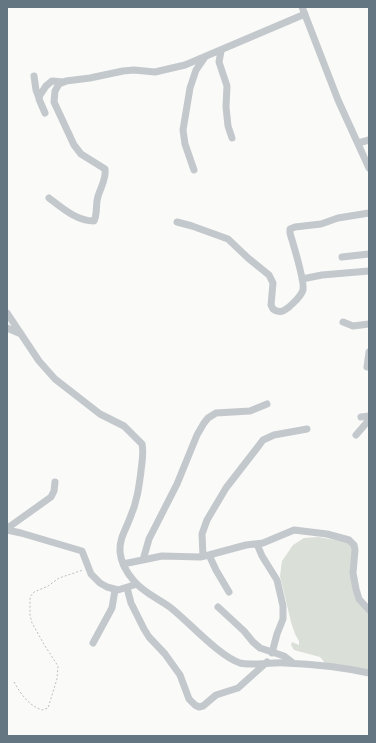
<!DOCTYPE html>
<style>
body{margin:0}
#map{position:relative;width:376px;height:743px;overflow:hidden;background:#fafaf8;font-family:Roboto,sans-serif}
canvas{display:block}
.frame{position:absolute;inset:0;border:8px solid #657683;pointer-events:none}
</style>
<div id="map">
<canvas width="376" height="743"></canvas>
<div class="frame"></div>
</div>
<script>
const ctx = document.querySelector('canvas').getContext('2d');
ctx.lineJoin = 'round';
function fill(path, color) { ctx.fillStyle = color; ctx.fill(path, 'evenodd'); }
function strokePath(path, color, width, dash) { ctx.strokeStyle = color; ctx.lineWidth = width; ctx.lineCap = dash ? 'butt' : 'round'; ctx.setLineDash(dash || []); ctx.stroke(path); }
const green = new Path2D(`
 M318,537L347,542L352,546L351,575L369,612V671L325,663L320,657L294,650L291,645L292,642L299,645V641L295,634L291,622L280,576L282,561L293,545L304,538Z`);
const path = new Path2D(`
 M14,682C21,694 28,705 42,710L48,708L57,679L58,666L45,646L32,623L30,615V597L34,592L48,586L59,578L83,570`);
const minor = new Path2D(`
 M302,7L338,100L369,168
 M221,51L219,62L227,86L226,107L228,126L232,138
 M34,76L36,90L39,98
 M45,113L39,99L40,95L46,86L52,81L64,82
 M358,143L369,140
 M194,170L185,144L183,130L190,88L196,70L205,57
 M49,198C62,208 77,221 94,221C97,215 96,208 97,201C98,191 107,180 105,169L81,154L74,145L54,102L55,91L59,84L66,81L90,78L123,71L134,70L155,72L185,65L305,14
 M177,222L192,226L228,239L248,258L269,275L273,283L271,305L273,309C279,314 284,311 289,307C294,302 301,297 303,290C305,281 293,244 290,233V229L295,227L321,224L338,218L369,213
 M342,257L369,254
 M302,279L322,275L369,271
 M7,313L39,361L55,379L100,414L124,426L142,444C144,453 142,461 141,471C139,487 137,502 130,518C126,529 119,539 120,552C121,563 127,573 134,581C144,593 159,599 171,608C190,623 219,656 240,663C251,666 272,662 285,663C313,664 341,667 369,673
 M343,322L353,326L369,324
 M7,328L21,334
 M367,367L369,352
 M361,417L369,416
 M356,435L369,420
 M7,530L21,533L82,551L91,574L100,583L107,587L118,590L137,584
 M7,530L9,527L51,497L54,491L55,482
 M257,544L262,556L277,580L283,606V619L277,634L272,653
 M209,555L216,570L229,592
 M203,556L202,534L207,520L226,488L257,448L263,440L274,435L307,429
 M143,560L149,539L177,484L197,435L204,423L208,418L216,413L250,411L267,404
 M123,564L162,556L200,557L209,555L246,545L263,543L294,530L327,534L349,540L354,545L355,550L353,573L356,589L359,599L369,610
 M127,588L131,603L144,629L149,637L165,654L180,675L189,699L195,705L199,707L203,706L216,695L238,688L267,662
 M218,607L244,631L253,642L260,648L284,656L293,663
 M93,643L112,608L115,590`);
fill(green, '#dadfd7');
strokePath(path, '#bbbfc2', 1, [2, 2]);
strokePath(minor, '#c3c8cc', 7);
</script>
